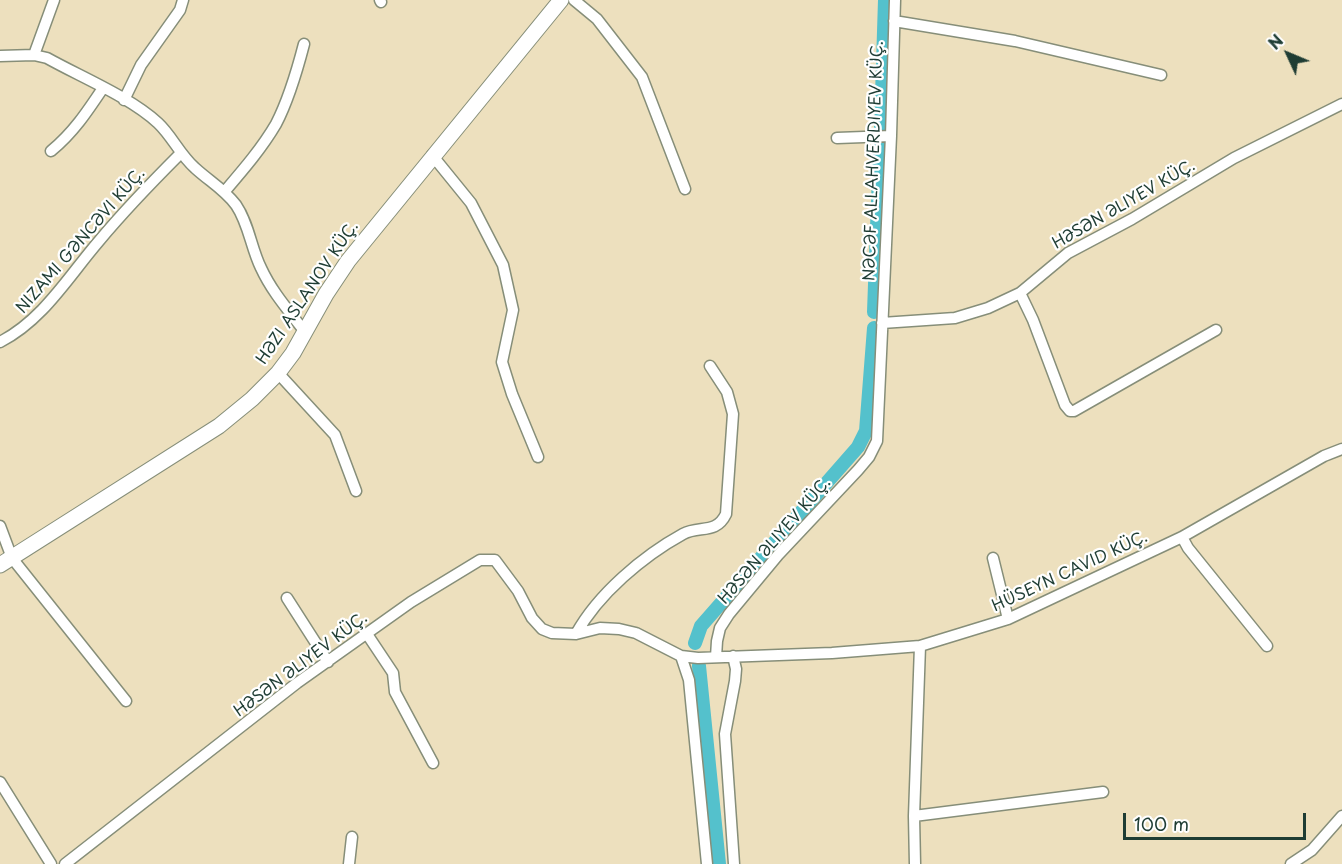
<!DOCTYPE html>
<meta charset="utf-8">
<style>
body{margin:0}
#map{position:relative;width:1342px;height:864px;overflow:hidden;background:#ede0be;font-family:"Playpen Sans",sans-serif}
canvas{display:block}
.north{position:absolute;left:1258px;top:24px;width:60px;height:60px;-webkit-text-stroke:4px #fff;paint-order:stroke;rotate:314deg;font-size:16px;font-weight:700;line-height:24px;text-align:center;color:#1f3d34}
.north::after{content:'';display:block;margin:auto;width:21px;height:27px;background:#1f3d34;clip-path:polygon(50% 0,100% 100%,50% 72%,0 100%)}
.scale{position:absolute;left:1123px;top:813px;width:183px;height:27px;box-sizing:border-box;border:3px solid #1f3d34;border-top:0;padding-left:8px;font-size:18px;line-height:21px;white-space:nowrap;color:#1f3d34;-webkit-text-stroke:4px #fff;paint-order:stroke}
</style>
<div id="map">
<canvas width="1342" height="864"></canvas>
<div class="north">N</div>
<div class="scale">100 m</div>
</div>
<script>
const ctx = document.querySelector('canvas').getContext('2d');
ctx.lineJoin = 'round';
function strokePath(path, color, width, dash) { ctx.strokeStyle = color; ctx.lineWidth = width; ctx.lineCap = dash ? 'butt' : 'round'; ctx.setLineDash(dash || []); ctx.stroke(path); }
function label(font, color, halo, rows, align = 'center') {
  ctx.font = font + ' "Playpen Sans",sans-serif'; ctx.lineWidth = 4.5; ctx.setLineDash([]); ctx.textBaseline = 'middle'; ctx.strokeStyle = halo; ctx.fillStyle = color; for (const [text, x, y, turn = 0] of rows) {
    ctx.save(); ctx.translate(x, y); ctx.rotate((+turn || 0) * Math.PI / 180); ctx.textAlign = isNaN(turn) ? turn : align; if (halo) ctx.strokeText(text, 0, 0); ctx.fillText(text, 0, 0); ctx.restore();
  }
}
const canal = new Path2D(`
 M881,127L885,0
 M874,312L880,145
 M695,643L701,626L858,447L866,431L874,328
 M699,666L719,864`);
const street = new Path2D(`
 M380,0L381,2
 M574,0L597,19L642,77L685,189
 M894,21L1015,41L1161,75
 M34,55L54,0
 M0,56L34,55L47,58C81,77 130,97 158,123C172,136 180,155 195,168C209,181 224,189 236,205C249,224 251,248 261,268C272,292 289,311 305,332
 M124,100L141,65L180,10L183,0
 M837,138L891,136
 M51,151C73,133 87,112 103,88
 M432,155L471,203L503,265L513,310L502,362L512,394L538,457
 M225,191C243,170 262,148 276,124C289,99 297,71 304,44
 M1020,293L1033,320L1065,405L1070,411H1074L1216,330
 M882,323L955,318L988,308L1020,293L1068,253L1132,219L1234,158L1342,104
 M0,342C43,320 68,277 99,241C124,211 152,182 180,154
 M278,373L335,435L356,491
 M0,526L12,558L126,701
 M1182,537L1188,548L1267,646
 M993,558L1008,619
 M287,598L328,662
 M367,634L393,673L395,692L433,763
 M576,634C598,594 643,556 683,534C699,525 716,535 726,514L733,414L727,392L710,366
 M681,656L689,680L707,864
 M733,656L736,669L735,681L725,734L734,864
 M716,657L717,641L720,628L729,614L778,555L858,470L869,457L877,441L891,136L895,0
 M0,782L51,864
 M914,816L1103,792
 M65,864L297,683L411,602L480,560H495L518,591L532,618L542,629L552,633L576,634L600,628L619,629L636,633L681,656L698,658L832,653L920,646L1008,619L1182,537L1324,456L1342,449
 M349,864L352,837
 M915,864L914,816L920,646
 M1291,864L1312,850L1342,816`);
const secondary = new Path2D(`
 M0,565L219,426L252,399L278,373L293,353L326,294L348,261L561,0`);
const streetNames = [
 ["NƏCƏF ALLAHVERDIYEV KÜÇ.",874,161,-88],
 ["HƏSƏN ƏLIYEV KÜÇ.",1124,205,-30],
 ["NIZAMI GƏNCƏVI KÜÇ.",81,241,-49],
 ["HƏZI ASLANOV KÜÇ.",308,293,-56],
 ["HƏSƏN ƏLIYEV KÜÇ.",775,541,-49],
 ["HÜSEYN CAVID KÜÇ.",1070,572,-25],
 ["HƏSƏN ƏLIYEV KÜÇ.",301,665,-37]
];
strokePath(canal, '#54c1cc', 14);
strokePath(street, '#868e79', 13);
strokePath(secondary, '#868e79', 17);
strokePath(street, '#fff', 10);
strokePath(secondary, '#fff', 15);
label('16px', '#1f3d34', '#fff', streetNames);
</script>
